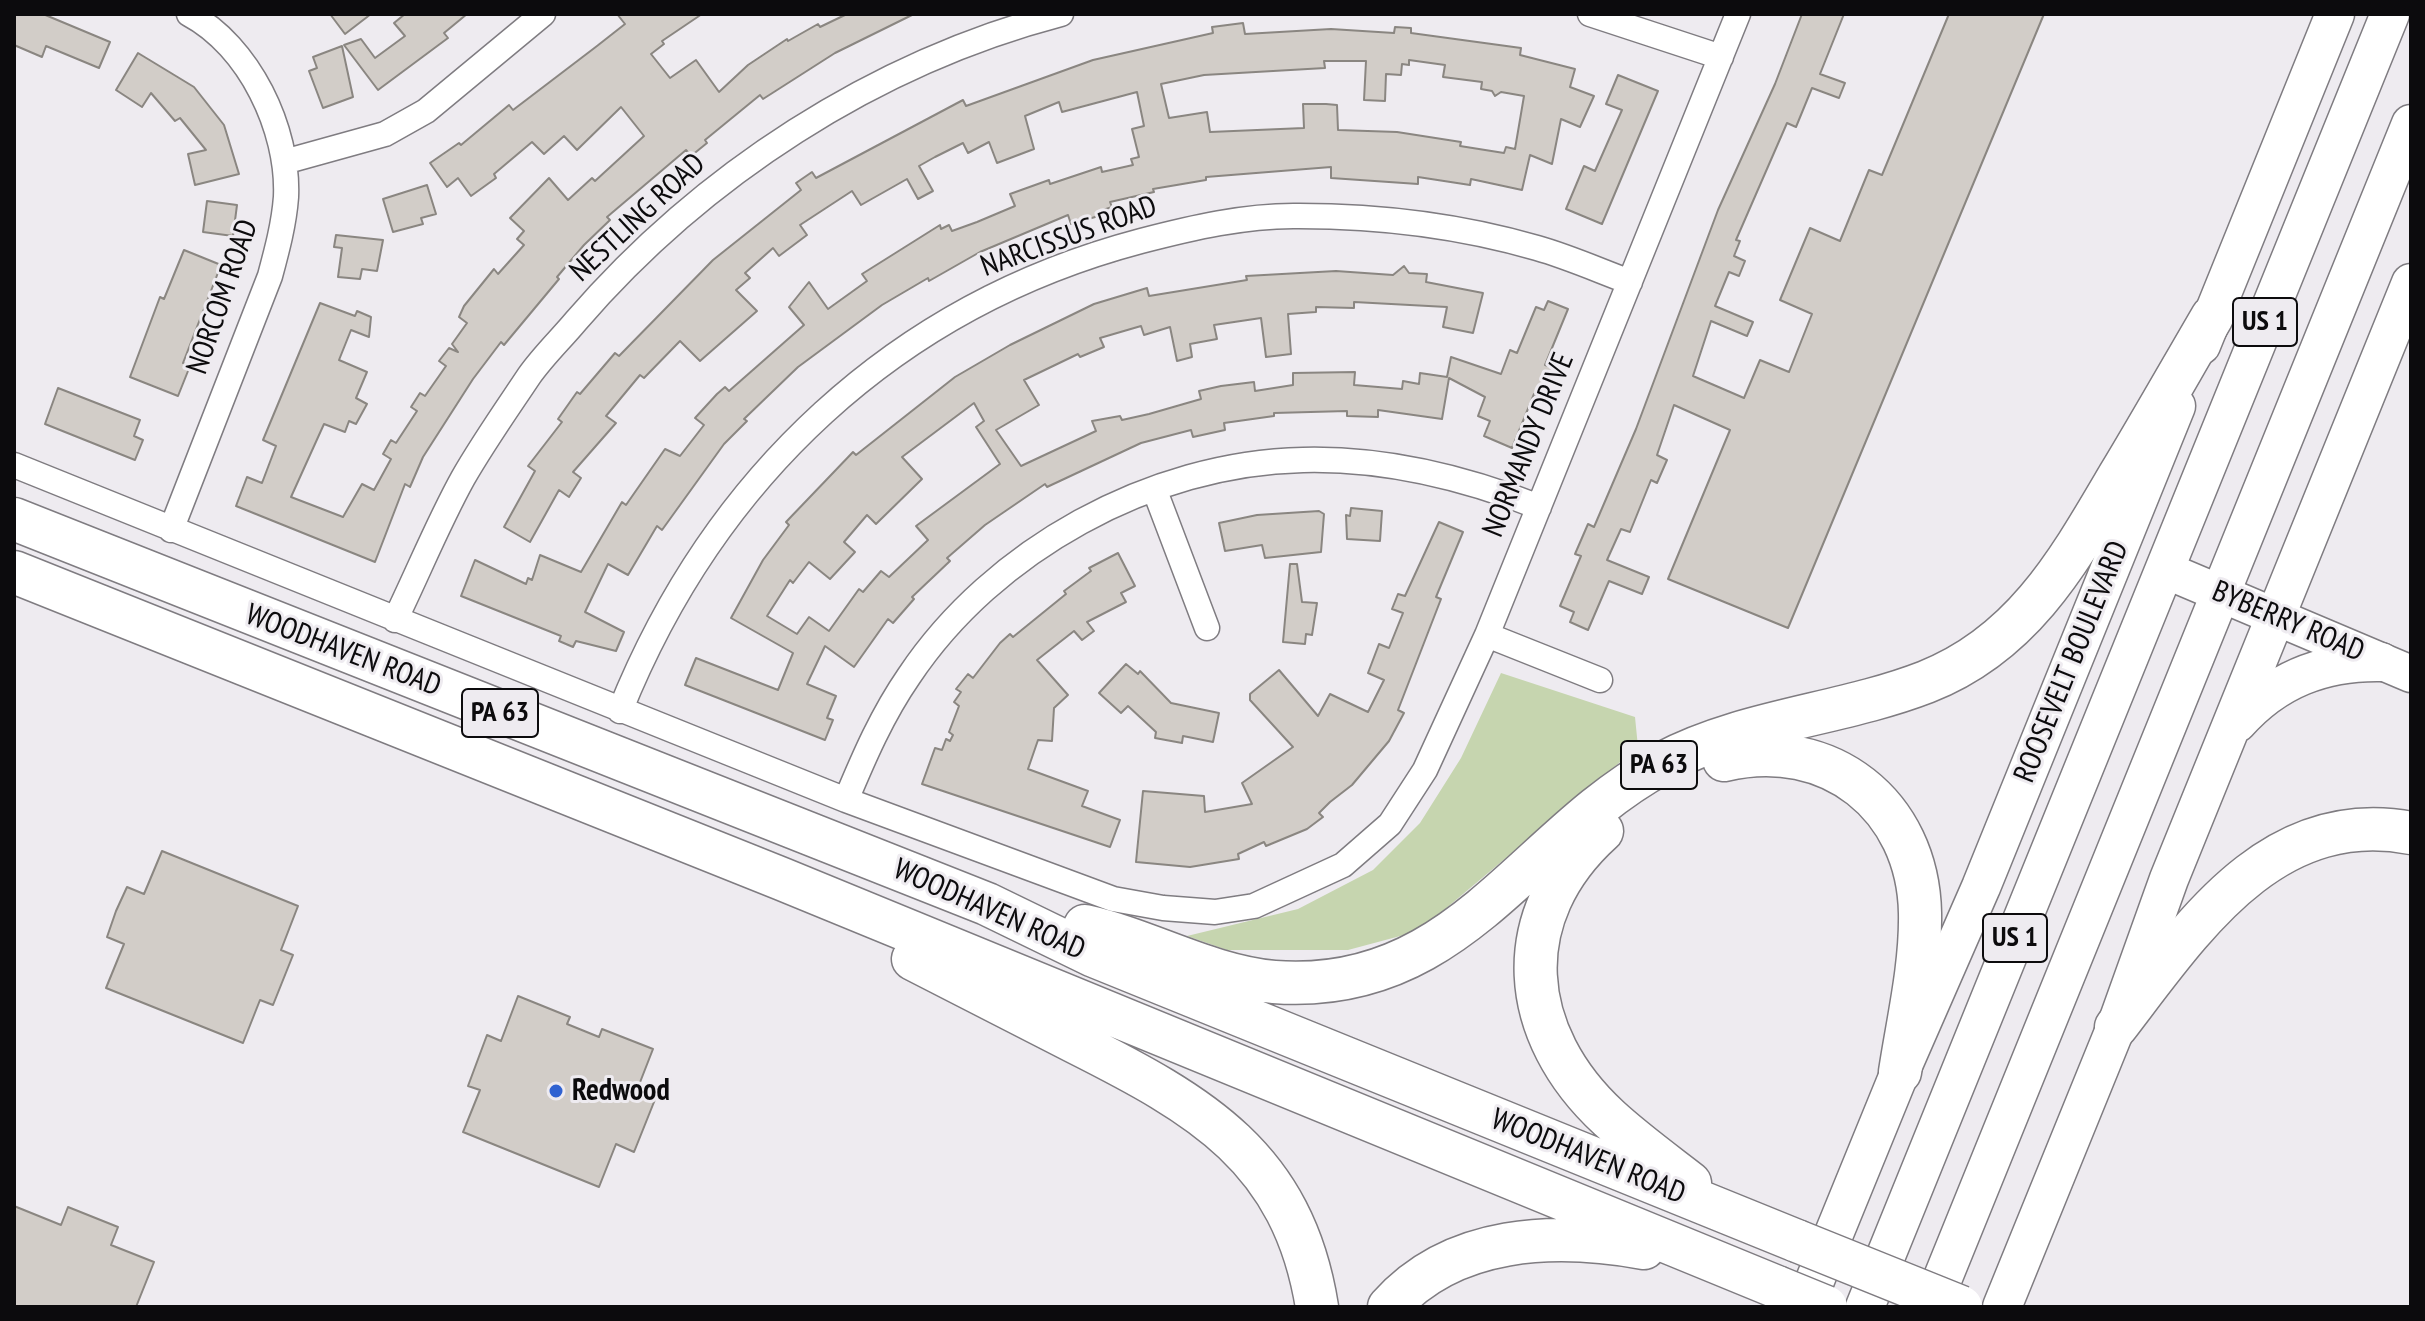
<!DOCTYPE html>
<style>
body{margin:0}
#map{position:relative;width:2425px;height:1321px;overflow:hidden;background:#eeebf0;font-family:"PT Sans Narrow",sans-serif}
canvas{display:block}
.frame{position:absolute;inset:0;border:16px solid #0c0b0d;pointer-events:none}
</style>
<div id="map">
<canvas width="2425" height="1321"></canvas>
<div class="frame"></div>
</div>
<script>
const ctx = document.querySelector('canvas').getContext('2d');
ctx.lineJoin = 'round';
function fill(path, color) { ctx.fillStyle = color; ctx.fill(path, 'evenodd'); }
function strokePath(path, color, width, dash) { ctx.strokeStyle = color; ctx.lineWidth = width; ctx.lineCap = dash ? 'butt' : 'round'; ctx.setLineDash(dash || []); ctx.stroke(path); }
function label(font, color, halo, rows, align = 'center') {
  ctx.font = font + ' "PT Sans Narrow",sans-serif'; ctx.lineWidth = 6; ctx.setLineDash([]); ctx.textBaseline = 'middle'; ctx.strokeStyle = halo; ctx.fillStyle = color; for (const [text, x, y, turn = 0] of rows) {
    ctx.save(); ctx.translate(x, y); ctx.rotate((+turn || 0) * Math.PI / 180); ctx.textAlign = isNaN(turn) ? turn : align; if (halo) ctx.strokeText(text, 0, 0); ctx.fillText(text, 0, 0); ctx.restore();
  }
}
const green = new Path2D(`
 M1501,673L1635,717L1638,747L1419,931L1348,950H1227L1187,936L1298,909L1373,870L1420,823L1461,758Z`);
const building = new Path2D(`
 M14,14H43L110,42L99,68L46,46L42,57L14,45Z
 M330,14H371L345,34Z
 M405,14H467L444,33L448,38L378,90L344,45L361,39L375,58L405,36L394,23Z
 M617,14H702L662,41L664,44L651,54L670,78L696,60L719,92L748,65L787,39L788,41L818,24L820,27L847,14H914L835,53L763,99L760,95L705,140L707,143L691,156L686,150L607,217L610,220L584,245L557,277L559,279L504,345L501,342L473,379L423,457L410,487L405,484L375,562L236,506L247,477L262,483L276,446L263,440L320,303L355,316L357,311L371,317L369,337L351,330L339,360L367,372L356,398L367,404L356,424L349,421L345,432L324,424L291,497L343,517L362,484L374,490L391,459L383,454L391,440L396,443L417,411L411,407L420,393L425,396L446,366L439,361L449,348L458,352L452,344L467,323L459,317L464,306L494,269L498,274L524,245L517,239L524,231L510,218L549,178L568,200L592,178L595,181L644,136L621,107L577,150L564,136L544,154L532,142L494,174L496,178L471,196L458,178L447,187L430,163L459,143L461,145L509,105L513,110L597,46L625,24Z
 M1802,14H1844L1820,74L1845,83L1839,98L1812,88L1796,127L1787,123L1736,240L1740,241L1734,256L1745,261L1739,276L1729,272L1715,306L1753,322L1747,336L1711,321L1693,376L1744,398L1760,360L1789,372L1812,314L1780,300L1810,228L1840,241L1869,170L1882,175L1949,14H2044L1788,628L1668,579L1730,430L1674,405L1657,455L1667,460L1657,483L1651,480L1630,532L1621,529L1607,560L1649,577L1642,594L1609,581L1588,630L1570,622L1574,612L1560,606L1581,556L1575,554L1588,524L1594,527L1636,429L1718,210L1775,84Z
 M1243,23L1245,34L1331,29L1394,33L1395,27L1411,28V33L1521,48L1520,55L1575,69L1570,87L1594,96L1580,127L1561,119L1552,164L1530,155L1522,190L1471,179L1470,185L1418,177V184L1331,178V167L1206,177V180L1153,189L1154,192L1110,202L1112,207L1100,211L1102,215L1071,224L1068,215L980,252L929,281L928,278L882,305L798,367L744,419L747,421L724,444L662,530L657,526L628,575L608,564L585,612L624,632L616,651L576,641L573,647L559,641L561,636L461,596L475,560L526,584L528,578L532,580L540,555L581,572L622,502L626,505L665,449L680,456L704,425L695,418L717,394L725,387L729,391L804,325L789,307L809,282L828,309L867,281L862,274L940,225L941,229L949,225L952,231L977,222L1015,206L1010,194L1049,180L1050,184L1101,167L1102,172L1133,165L1131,159L1139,157L1132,129L1144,126L1137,92L1062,112L1059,102L1025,116L1034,149L997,163L989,142L968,153L963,143L935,157L919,166L933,191L918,199L907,179L861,205L852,191L800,225L807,235L779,256L773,248L745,273L750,278L736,290L757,311L700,361L680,341L644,378L640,375L606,416L616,423L573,472L581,478L569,497L559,490L530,542L504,527L535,471L528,466L562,422L558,419L577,392L580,394L615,353L619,356L713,260L801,190L796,183L812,172L816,178L963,100L966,106L1093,60L1213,33L1212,27ZM1409,60L1445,65L1443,77L1482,82L1481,89L1492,91L1495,96L1501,92L1524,96L1515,149L1506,147L1504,153L1460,146L1461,142L1397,132L1338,130L1337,105L1326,104H1303L1304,128L1210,132L1207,112L1169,118L1161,84L1204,75L1325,68L1324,61H1366L1364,100L1385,101L1386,74L1401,75L1402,64L1409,65Z
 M342,46L353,97L323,108L309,71L317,68L313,57Z
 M138,53L194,87L224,125L239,174L195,185L188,154L206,150L180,118L175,121L151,93L142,107L116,90Z
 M1618,75L1658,91L1602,224L1566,209L1584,166L1595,171L1622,110L1606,104Z
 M427,185L436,214L421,218L423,224L393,232L383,199Z
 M207,201L237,205L233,236L203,232Z
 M336,235L383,240L377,271L362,269L360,279L338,277L342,248L334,247Z
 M184,250L221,265L183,363L190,366L178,396L130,377L160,297L164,299Z
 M1404,266L1409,273L1427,274L1426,282L1483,293L1473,333L1443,327L1447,307L1354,302V308L1316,307V312L1288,314L1291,354L1266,357L1261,318L1214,325L1217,339L1190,344L1192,357L1177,361L1170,327L1144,335L1141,326L1100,338L1104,347L1080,357L1078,354L1024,380L1039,405L996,430L1021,466L1096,431L1092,421L1120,416L1122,420L1149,414L1201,399L1199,391L1221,386L1254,382L1255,391L1293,385V373L1355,372L1354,385L1402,389L1403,381L1419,384L1420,373L1447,377L1451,357L1501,374L1510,350L1517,353L1536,307L1544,310L1548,301L1568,309L1545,365L1554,368L1542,397L1534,394L1512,448L1484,436L1490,421L1478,416L1485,397L1449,378L1442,419L1378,410V417L1347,416V411L1274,413V416L1224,423L1225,430L1193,437L1191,430L1141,443L1047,487L1045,484L985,525L947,558L950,561L912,597L914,599L893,623L888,619L854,667L825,646L807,684L836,696L827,718L833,720L825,740L685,685L696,658L778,690L793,653L731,618L763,560L789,525L786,522L853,452L856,455L955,377L1010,345L1094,304L1147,288L1149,296L1247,280L1246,276L1336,271L1393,275ZM974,403L984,421L976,427L1000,464L916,526L928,540L889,577L881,571L863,592L859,589L829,631L809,617L797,634L767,616L790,580L793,583L809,562L830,579L855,552L844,542L867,515L876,524L922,479L902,457Z
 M58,388L140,420L134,436L143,440L135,460L45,424Z
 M1351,508L1382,511L1380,541L1347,539L1346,515L1350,516Z
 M1319,511L1324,514L1321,552L1265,558L1262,545L1225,551L1219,523L1257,515Z
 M1439,522L1463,532L1436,597L1441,599L1398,710L1404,713L1389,741L1352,785L1330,802L1319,813L1323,817L1307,829L1266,846L1264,842L1238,854L1239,859L1190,867L1136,862L1143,791L1204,796L1205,812L1252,804L1242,783L1293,747L1250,700V694L1279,670L1318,716L1330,694L1368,712L1384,680L1368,673L1379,644L1389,648L1403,613L1392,609L1398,594L1405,596Z
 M1118,553L1135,586L1121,593L1126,602L1087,622L1094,631L1082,640L1074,631L1037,660L1068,695L1054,708L1052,741L1038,740L1028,769L1088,791L1082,806L1120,820L1110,847L922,784L935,748L942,750L946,739L950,741L953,735L949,732L959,706L954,702L961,692L956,689L968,674L973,678L1000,643L1010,634L1013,637L1066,594L1064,591L1091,571L1089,568Z
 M1290,564H1297L1302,602L1317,603L1312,635L1306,634L1305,644L1283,642Z
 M1126,664L1138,674L1140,671L1171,703L1219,713L1213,742L1183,736L1182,743L1155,738L1156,732L1128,706L1121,713L1099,693Z
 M162,851L298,906L281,950L293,955L273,1005L260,1000L243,1043L106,988L124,944L107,937L116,911L127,887L144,894Z
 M518,996L570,1017L567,1024L599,1037L602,1029L653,1049L637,1090L656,1097L634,1152L616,1144L599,1187L463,1132L480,1090L468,1086L487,1035L501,1041Z
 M14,1206L61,1225L68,1207L118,1227L111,1245L154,1262L136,1307H14Z`);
const minor = new Path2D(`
 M1590,14L1721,57
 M284,162L385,134L426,111L543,14
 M14,465L846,800L1113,899L1163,908L1215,912L1254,906L1343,865L1390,824L1425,770L1487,635L1738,14
 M1155,491L1207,628
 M171,530L270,276C277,250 284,224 286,197C289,129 249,46 189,14
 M395,620C418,573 438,523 463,478C483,443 507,409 529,376C543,356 561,339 576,321C702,175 874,63 1061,14
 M1487,635L1600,680
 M620,711C714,477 895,306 1141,241C1191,228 1246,215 1299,216C1378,216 1461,226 1537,248C1569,257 1600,271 1630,282
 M846,800C864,757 882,715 909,676C993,550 1151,463 1303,460C1385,458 1463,477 1539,507`);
const primary = new Path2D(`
 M2165,570L2411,674`);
const trunk = new Path2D(`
 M2201,345L2335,14
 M2237,723C2276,679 2324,661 2381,662
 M1804,1307L1900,1072L1981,887L2176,406
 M1865,1307L2390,14
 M1931,1307L2411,124
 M2002,1307L2116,1027L2169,879L2411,283`);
const motorway = new Path2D(`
 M14,519L987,904L1094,956L1797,1241
 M14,572L782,879L1777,1287
 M1724,760C1829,735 1918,805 1920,913C1921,966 1908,1020 1900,1072
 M1602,831C1507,917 1518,1034 1609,1118C1634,1141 1663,1162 1690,1183
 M1085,926C1149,940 1208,976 1274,982C1459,996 1524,837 1663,763C1744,720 1841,715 1926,682C2023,644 2069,561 2119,476C2151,423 2181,370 2212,317
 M913,959C967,987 1021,1014 1075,1042C1200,1105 1293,1157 1317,1307
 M2116,1027C2190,931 2270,806 2411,833
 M1389,1307C1453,1235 1555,1232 1644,1248`);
const motorwayBridge = new Path2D(`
 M1797,1241L1961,1307
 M1777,1287L1826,1307`);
const markers = [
 [556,1091,8,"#3062d1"]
];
const shields = [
 [2265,322,64],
 [500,713,76],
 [1659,765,76],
 [2015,938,64]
];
const shieldNames = [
 ["US 1",2265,322],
 ["PA 63",500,713],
 ["PA 63",1659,765],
 ["US 1",2015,938]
];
const streetNames = [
 ["NESTLING ROAD",638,218,-43],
 ["NARCISSUS ROAD",1069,237,-20],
 ["NORCOM ROAD",223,297,-71],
 ["NORMANDY DRIVE",1529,445,-68],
 ["BYBERRY ROAD",2288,622,23],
 ["WOODHAVEN ROAD",343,651,21],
 ["ROOSEVELT BOULEVARD",2072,662,-68],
 ["WOODHAVEN ROAD",989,910,24],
 ["WOODHAVEN ROAD",1588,1157,22]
];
const poiNames = [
 ["Redwood",572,1091]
];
fill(green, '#c6d5af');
fill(building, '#d2cdc8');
strokePath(building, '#8a8681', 2);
strokePath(minor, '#7f7c81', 27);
strokePath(primary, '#7f7c81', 39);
strokePath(trunk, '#7f7c81', 41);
strokePath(motorway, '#7f7c81', 45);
strokePath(minor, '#fff', 24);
strokePath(primary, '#fff', 36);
strokePath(trunk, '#fff', 38);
strokePath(motorway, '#fff', 42);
strokePath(motorwayBridge, '#7f7c81', 45, []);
strokePath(motorwayBridge, '#fff', 42);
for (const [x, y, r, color] of markers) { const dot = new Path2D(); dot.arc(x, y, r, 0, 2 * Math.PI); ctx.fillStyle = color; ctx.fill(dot); strokePath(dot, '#eeebf0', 3); }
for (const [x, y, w] of shields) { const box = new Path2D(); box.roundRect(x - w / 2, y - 24, w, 48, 6); ctx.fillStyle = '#eeebf0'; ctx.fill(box); strokePath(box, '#0c0b0d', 2); }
label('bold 28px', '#0c0b0d', null, shieldNames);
label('30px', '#0c0b0d', '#eeebf0', streetNames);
label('bold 30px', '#0c0b0d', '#eeebf0', poiNames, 'left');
</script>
